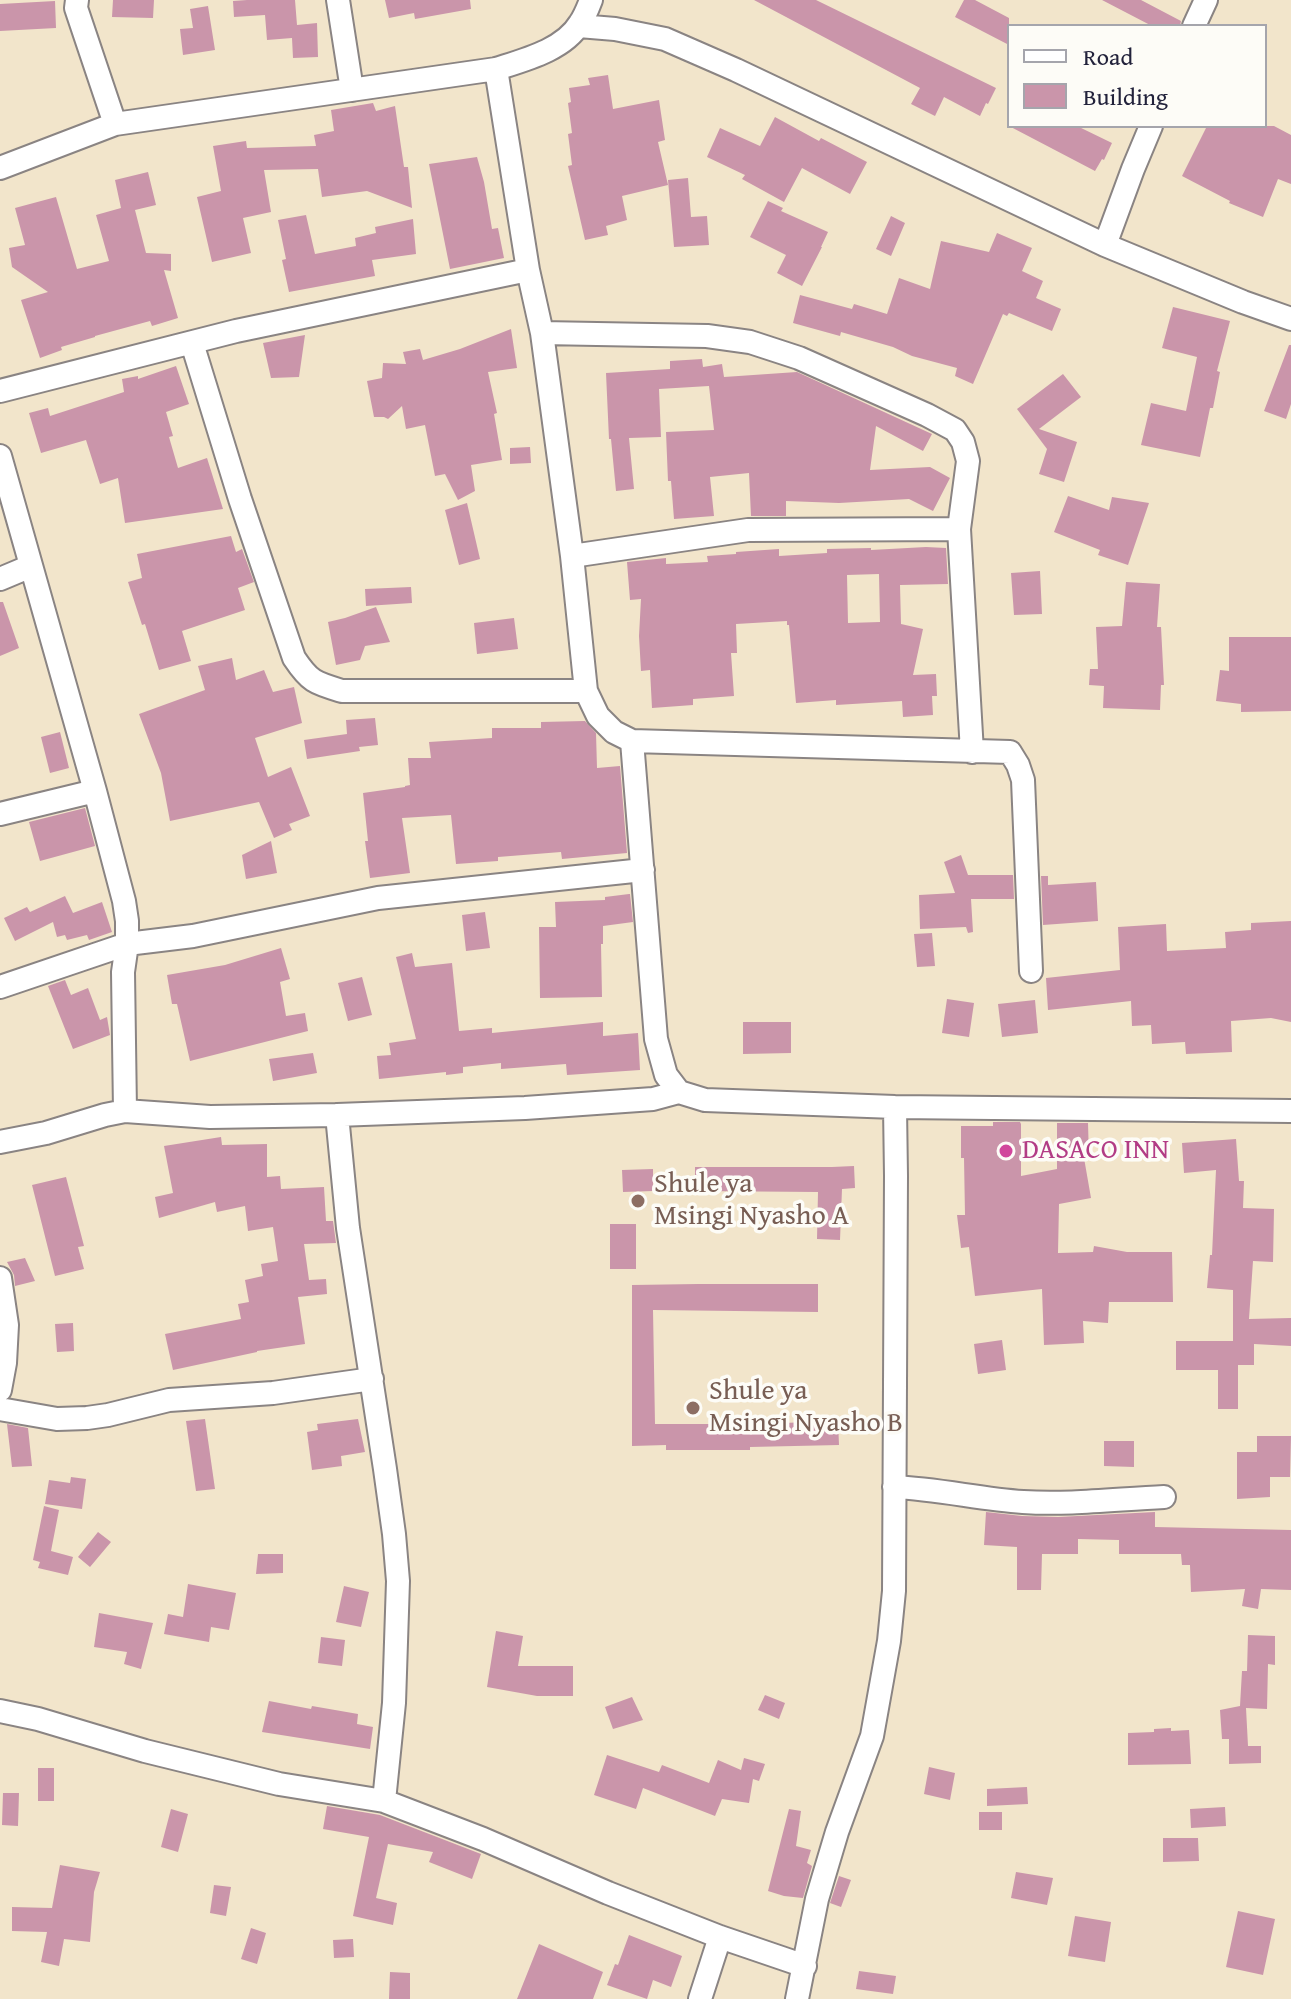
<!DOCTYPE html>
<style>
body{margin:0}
#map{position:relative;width:1291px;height:1999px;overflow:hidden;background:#f2e5cb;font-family:"Gentium Book Plus",serif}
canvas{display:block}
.legend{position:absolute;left:1007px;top:24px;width:260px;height:104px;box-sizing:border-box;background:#fdfcf7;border:2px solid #a5a5ac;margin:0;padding:10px 14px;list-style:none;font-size:24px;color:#22223b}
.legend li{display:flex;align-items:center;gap:16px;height:40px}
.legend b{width:40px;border:2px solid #a5a5ac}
</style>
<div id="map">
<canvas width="1291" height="1999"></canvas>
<ul class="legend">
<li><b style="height:10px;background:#fff"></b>Road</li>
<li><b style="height:22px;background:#ca95aa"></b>Building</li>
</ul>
</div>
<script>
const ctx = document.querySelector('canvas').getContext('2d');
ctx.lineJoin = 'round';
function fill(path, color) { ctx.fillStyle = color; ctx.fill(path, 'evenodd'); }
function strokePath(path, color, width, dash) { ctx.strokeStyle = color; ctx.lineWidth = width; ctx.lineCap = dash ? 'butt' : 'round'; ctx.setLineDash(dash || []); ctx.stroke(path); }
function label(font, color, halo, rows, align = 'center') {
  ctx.font = font + ' "Gentium Book Plus",serif'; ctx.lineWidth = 7; ctx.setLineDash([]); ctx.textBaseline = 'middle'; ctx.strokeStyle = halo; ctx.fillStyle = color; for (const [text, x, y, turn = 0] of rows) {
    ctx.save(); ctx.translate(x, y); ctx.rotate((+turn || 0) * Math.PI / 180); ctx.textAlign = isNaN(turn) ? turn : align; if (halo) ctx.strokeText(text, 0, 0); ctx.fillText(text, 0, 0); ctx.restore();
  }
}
const building = new Path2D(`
 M113,0H154L153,18L112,17Z
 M247,0H295L297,25L317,23L318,57L293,58L292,38L267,40L265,15L234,17L233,1Z
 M385,0H470L471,9L415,19L414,13L389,18Z
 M754,0H816L996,88L988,104L986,103L980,116L944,97L935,116L911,104L920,88Z
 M964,0H975L1009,18V45L955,17Z
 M1102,0H1141L1181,21L1180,26H1152Z
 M55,1L56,28L0,31V4Z
 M208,6L215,50L183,55L180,29L193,28L190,9Z
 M608,75L613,109L659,100L665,140L658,142L668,185L622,196L627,220L606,226L608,235L585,240L568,166L572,165L568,134L572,133L568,103L571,102L569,88L590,85L588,78Z
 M373,103L376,111L395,106L404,167H408L412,208L367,191L322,197L318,169L264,170L271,212L243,218L251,253L212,262L197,197L221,191L213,146L246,141L247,148L316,146L314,135L334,131L331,110Z
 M775,117L819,141L821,138L867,162L850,194L802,168L784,202L742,179L745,175L707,157L720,128L760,146Z
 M1009,126H1077L1112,143L1104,160L1102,159L1095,171Z
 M1207,126H1274L1291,135V184L1278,179L1263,217L1229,203L1230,201L1182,176Z
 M477,157L484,182L492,229L498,228L504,258L450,269L429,164Z
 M148,172L156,205L135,210L146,253L171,254V271L164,270L178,318L152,326L150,321L95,336V337L61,347L62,350L40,358L21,300L48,292L12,267L9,248L25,245L15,208L56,197L77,269L109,261L96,215L121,208L115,180Z
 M688,178L691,217L707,216L709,245L674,247L668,180Z
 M768,201L783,208L781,211L828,232L821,247H822L802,286L777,273L786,255L750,237Z
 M306,215L315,254L356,246L355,238L376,233L375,227L413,219L416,254L372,260L375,276L289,292L282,260L286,259L278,220Z
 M891,216L905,223L891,256L876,249Z
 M997,233L1032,248L1022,271L1043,281L1036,298L1061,309L1052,331L1009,313L1007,316L1003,314L973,384L955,376L957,368L912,356L893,347L841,332L840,336L793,323L800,295L852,309L854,304L887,314L899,278L930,289L941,241L989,252Z
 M1173,307L1230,321L1217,371L1220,372L1213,408H1210L1200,457L1141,445L1151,403L1186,411L1197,357L1162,348Z
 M511,329L517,368L488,372L497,413L494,414L502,460L471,465L475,491L458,500L445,474L435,476L425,425L406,429L402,406L388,419L384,417H374L367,381L382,378L383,363L406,364L403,352L420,349L423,360L460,349Z
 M305,335L299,377L271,378L263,343Z
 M1289,345H1291V404L1286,419L1264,411Z
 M702,359L703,367L722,364L724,377L797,372L932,434L923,451L876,426L870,470L930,467L950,478L933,511L909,499L839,503L786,501V516H751L749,473L710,477L714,516L674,519L671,481H668L666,432L714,430L709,386L659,389L661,437L629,438L634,489L616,491L611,439H609L606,373L670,369V361Z
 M176,366L189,404L166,412L173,436L169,437L178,468L207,458L223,509L125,523L118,478L100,484L86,440L41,453L29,413L48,408L50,416L124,392L122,379L138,376V379Z
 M1063,374L1081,397L1039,429L1077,442L1064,482L1039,474L1047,449L1017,409Z
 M530,447L531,463L510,464V448Z
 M1068,496L1109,510L1112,497L1149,503L1128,565L1098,555L1100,550L1054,532Z
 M467,503L480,559L459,565L445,510Z
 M231,536L236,552L242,549L254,582L238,588L245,610L182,631L191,661L159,670L145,624L142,625L128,582L142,578L137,554Z
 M926,547L946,548L948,584L900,585L901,624L923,629L913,675L936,674L937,696H932L933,715L903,717L902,701L836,705V700L796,703L789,625H787V621L736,624L737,653H731L734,696L693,699V705L652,708L650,670L641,671L639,636L641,599L630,600L627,562L666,558V564L708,562L707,556L736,554V552L779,549V556L827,553V549L871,548V550ZM879,574L880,622L848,623L847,575Z
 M1040,571L1042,614L1014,615L1011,573Z
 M1126,582L1160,584L1157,627H1161L1164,685H1161L1160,710L1103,708L1104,686L1089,685L1090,669H1098L1096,627L1122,626Z
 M411,587L412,603L366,606L365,589Z
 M0,602H3L19,648L0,656Z
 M376,607L390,642L365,646L360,660L336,665L328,622L345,618Z
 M514,618L518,649L477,654L474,623Z
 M1229,637H1291V711L1241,712V704L1216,701L1220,670L1229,671Z
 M232,658L236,680L264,670L273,692L294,687L302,723L255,738L268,777L291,767L310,816L289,824L292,830L274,838L259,802L170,821L161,773L139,714L205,690L198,666Z
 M375,718L378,745L359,747L360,751L307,759L304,740L347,734L346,720Z
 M585,721L596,733L597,768L620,766L627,853L562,859L561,852L498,857V861L456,864L451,815L402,818L410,873L370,878L365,841H368L363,793L405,787V786L410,785L408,758H431L429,742L492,738V728H541V722Z
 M60,732L69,768L50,773L41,737Z
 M85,808L95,846L40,861L29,822Z
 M271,841L277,873L246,879L242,855Z
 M961,855L968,875H1013L1014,899H971L973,932L968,933L966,927L920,929L919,895L955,893L944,862Z
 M1041,876H1048V885L1096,882L1098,921L1043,925Z
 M629,894H630L633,922L603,926V944H601L602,997L540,998L539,927H556L555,902L605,900V897Z
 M65,896L73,913L102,902L112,932L89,940L87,935L67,940L65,935L57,937L53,922L15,941L4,918L27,907L30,912Z
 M485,912L490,948L466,951L462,915Z
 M1291,921V1022L1271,1018L1231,1021L1232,1052L1186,1054L1185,1042L1152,1044L1151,1025L1132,1026L1131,1001L1048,1010L1046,978L1120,970L1118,927L1166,924L1167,951L1226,948L1225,932L1251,930V923Z
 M932,933L935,966L917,967L914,934Z
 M281,948L290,979L280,982L286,1016L305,1013L308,1031L190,1061L177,1004H172L167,975L225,965Z
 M412,953L415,967L452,963L459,1031L492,1028V1033L603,1022V1036L638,1033L640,1070L567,1075L566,1064L501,1069V1063L463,1067V1073L446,1075V1072L379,1079L377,1056L391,1055L389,1043L416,1039L396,957Z
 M362,977L372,1015L348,1021L338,983Z
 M65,980L71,995L88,988L100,1020L107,1017L110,1035L73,1049L48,986Z
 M947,999L974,1003L969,1037L942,1033Z
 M1035,1000L1038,1033L1002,1037L998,1004Z
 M743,1022H791V1053L743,1054Z
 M313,1053L317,1073L273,1081L269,1059Z
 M993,1122H1020L1021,1124V1176L1057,1169V1123H1088L1089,1158H1084L1091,1198L1059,1204L1058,1253L1093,1252L1094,1246L1127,1252H1172L1173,1302H1109L1108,1323L1083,1321L1084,1343L1044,1345L1042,1289L975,1296L969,1247L961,1248L957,1215H965L964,1158H961V1126H993Z
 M221,1137L222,1145L267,1144V1177L280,1176L281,1189L324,1187L326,1221H333L336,1243L304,1244L309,1280L326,1279L327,1294L298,1297L305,1344L257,1351V1352L173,1370L165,1334L241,1319L238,1304L249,1302L245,1280L263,1276L261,1264L278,1261L273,1227L248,1231L245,1206L217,1212L215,1202L159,1218L155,1197L173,1193L164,1146Z
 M1236,1139L1239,1181H1244L1243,1208L1274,1209L1273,1262L1253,1261L1249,1319L1291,1318V1346L1254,1344V1365H1238V1409H1218V1370H1176V1341H1233V1290L1207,1288L1210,1255H1212L1216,1170L1184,1173L1182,1143Z
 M854,1166L855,1188L842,1189L840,1240L817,1239L818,1192L695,1191V1167H832Z
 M653,1169V1191L623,1192L622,1170Z
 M66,1177L84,1246L78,1247L84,1269L55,1276L32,1185Z
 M610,1224H636V1269H610Z
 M25,1258L35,1281L15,1286L14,1275L7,1262Z
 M698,1284H818V1312L653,1310L655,1424H755L838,1421L839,1445L750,1447V1450H666V1445L632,1446V1285Z
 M73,1323L74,1351L57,1352L55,1324Z
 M1002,1340L1006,1370L978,1374L974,1344Z
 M205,1419L215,1489L196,1491L186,1421Z
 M358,1419L365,1452L341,1456L342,1466L312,1470L307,1432L318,1430L317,1424Z
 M7,1424L28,1428L32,1466L12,1467Z
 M1257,1436H1291L1290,1477H1270V1497L1237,1499V1452H1257Z
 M1104,1441H1134V1467L1104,1466Z
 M71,1477L86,1479L82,1509L45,1504L49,1480L70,1483Z
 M44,1506L59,1510L51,1551L73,1557L68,1575L38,1568L40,1562L33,1560Z
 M986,1512L1022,1516L1058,1517L1155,1512V1527L1291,1530V1590L1261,1589L1258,1609L1242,1606L1245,1589L1191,1592L1190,1565H1182L1181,1554H1119V1540L1078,1539V1554H1042L1041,1590H1017V1547L984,1545Z
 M98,1532L111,1542L90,1567L78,1557Z
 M258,1554H283V1573L256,1574Z
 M188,1584L236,1593L229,1630L211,1627L209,1642L164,1634L168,1614L183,1617Z
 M344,1586L369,1592L361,1627L336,1622Z
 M99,1613L153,1623L141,1669L124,1664L127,1652L94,1647Z
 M496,1631L523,1636L518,1666H573V1696H537L487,1687Z
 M1248,1635L1275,1636V1665L1268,1664L1267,1709L1246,1708L1248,1746H1261V1763L1229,1764V1739H1222L1220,1710L1240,1706L1242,1671H1247Z
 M321,1637L345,1640L342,1666L318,1663Z
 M765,1695L785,1703L779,1719L758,1710Z
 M632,1697L643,1720L613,1729L605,1707Z
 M269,1701L311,1709L312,1706L358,1714L357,1724L373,1727L370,1749L262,1732Z
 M1171,1728V1731L1189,1730L1191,1764L1128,1765V1733L1154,1732V1729Z
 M607,1755L659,1772L662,1765L709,1783L718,1760L741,1770L744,1758L765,1764L759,1781L753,1779L749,1803L722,1799L715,1816L643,1788L636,1809L594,1795Z
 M929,1767L955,1773L950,1800L924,1794Z
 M38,1768H54V1801H38Z
 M1027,1787L1028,1804L987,1806V1789Z
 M3,1793H19L18,1826L2,1825Z
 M327,1806L380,1815L481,1854L472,1879L429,1862L433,1852L388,1844L376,1898L397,1903L393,1925L353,1916L369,1837L323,1829Z
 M1225,1807L1226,1826L1191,1828L1190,1809Z
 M171,1809L188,1814L178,1852L161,1847Z
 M789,1809L801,1811L796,1846L811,1850L807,1863L812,1866L803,1898L784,1896L768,1891Z
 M979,1812H1002V1830H979Z
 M1163,1838H1198L1199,1861L1163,1862Z
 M60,1865L100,1872L94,1892L90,1942L64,1939L59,1966L41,1962L47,1932L12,1931V1907L52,1908Z
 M1016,1872L1053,1878L1047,1905L1011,1898Z
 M839,1876L851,1880L841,1907L830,1903Z
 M214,1885L231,1887L226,1916L210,1913Z
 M1238,1911L1275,1919L1263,1975L1226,1967Z
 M1075,1916L1111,1922L1105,1962L1068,1956Z
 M251,1928L266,1933L257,1964L241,1959Z
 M629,1935L682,1956L671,1987L653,1980L647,1999L607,1985L615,1964L618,1965Z
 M353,1939L354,1957L334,1958L333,1940Z
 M539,1944L603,1972L593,1999H517Z
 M859,1971L896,1976L893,1994L856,1989Z
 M390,1972L410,1973V1999H389Z`);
const street = new Path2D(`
 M77,0L76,8L115,124
 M338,0L352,90
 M579,26L615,29L665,39L736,70L1105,245L1243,302L1291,319
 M1194,26L1206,0
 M496,69L528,270L542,333L572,556L586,691L598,716L614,732L632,741L1010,752L1018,765L1023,780L1031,971
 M0,168L115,124L496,69C524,60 564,50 580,23C585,16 588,8 591,0
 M1105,245L1133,169L1151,126
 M542,333L707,336L750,342L799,358L927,415L955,430L963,442L968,461L959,529L972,752
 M192,343L240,499L294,658C310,682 315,683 342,691H586
 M0,391L236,331L528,270
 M0,456L95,791L124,901L127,921V944L123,972L125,1111
 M572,556L748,530L959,529
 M0,579L31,566
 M632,741L656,1039L666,1075L679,1092L705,1100L895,1107L1291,1111
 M0,814L95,791
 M0,987L127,944L193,936L378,898L643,870
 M337,1115L348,1228L385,1469L394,1534L398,1581L394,1703L384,1801
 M0,1142L46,1133L105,1115L125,1111L210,1117L337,1115L525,1108L653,1099L679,1092
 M0,1278L7,1325L5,1363L0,1390
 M0,1409L57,1419L87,1418L108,1415L169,1400L273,1393L372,1379
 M894,1487C938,1489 980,1499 1023,1502C1069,1505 1118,1499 1164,1497
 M0,1711L38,1719L145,1751L279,1784L384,1801L483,1839L608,1893L720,1937L805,1966
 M700,1999L720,1937
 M797,1999L817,1899L837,1832L872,1736L889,1641L894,1591L896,1176L895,1107`);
const markers = [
 [1006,1151,8,"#d1479c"],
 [638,1201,8,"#8d6e63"],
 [693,1408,8,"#8d6e63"]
];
const hotelNames = [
 ["DASACO INN",1022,1151]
];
const educationNames = [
 ["Shule ya",654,1185],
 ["Msingi Nyasho A",654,1217],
 ["Shule ya",709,1392],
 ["Msingi Nyasho B",709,1424]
];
fill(building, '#ca95aa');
strokePath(street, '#8a8483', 26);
strokePath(street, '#fff', 22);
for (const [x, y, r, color] of markers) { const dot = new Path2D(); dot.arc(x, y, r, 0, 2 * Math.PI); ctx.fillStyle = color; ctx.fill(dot); strokePath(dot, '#fdfcf7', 3); }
label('28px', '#b23c85', '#fdfcf7', hotelNames, 'left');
label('28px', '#785e54', '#fdfcf7', educationNames, 'left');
</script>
